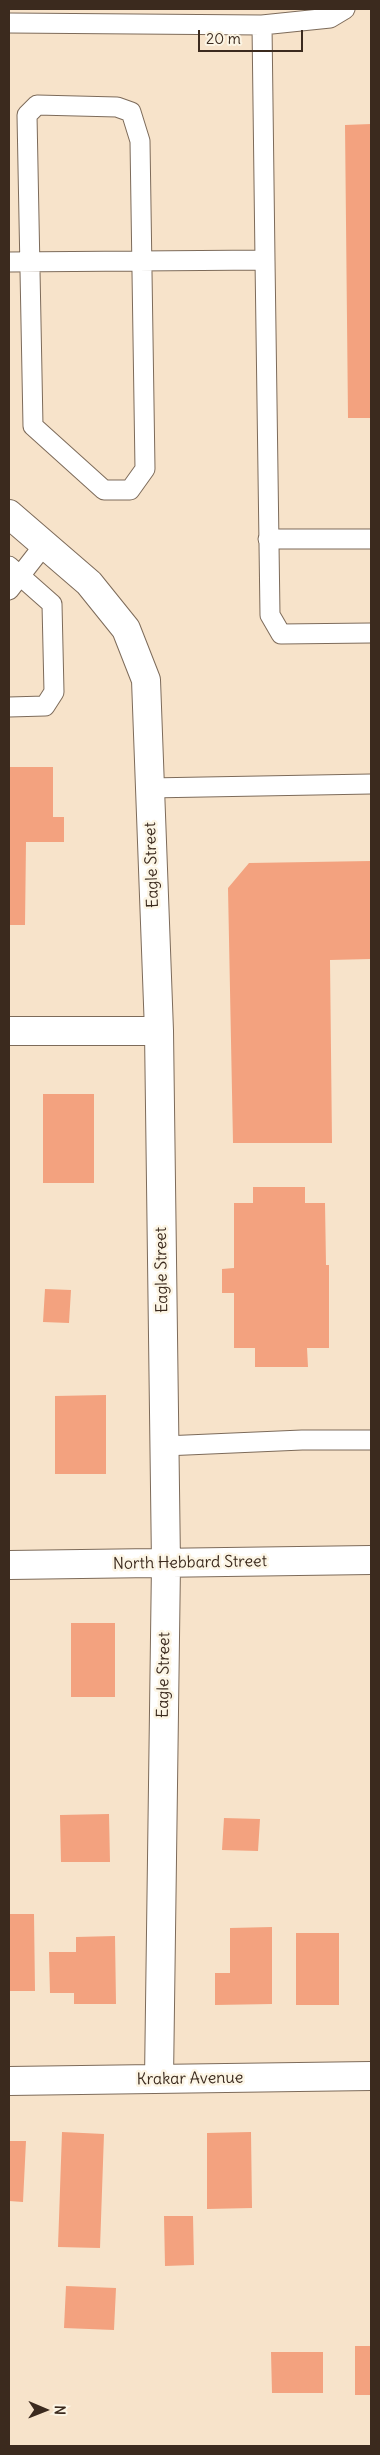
<!DOCTYPE html>
<style>
body{margin:0}
#map{position:relative;width:380px;height:2455px;overflow:hidden;background:#f7e3ca;font-family:Delius,sans-serif}
canvas{display:block}
.frame{position:absolute;inset:0;border:10px solid #3b2a1e;pointer-events:none}
.north{position:absolute;left:20px;top:2385px;width:50px;height:50px;-webkit-text-stroke:4px #fcf5e5;paint-order:stroke;rotate:91deg;font-size:14px;font-weight:700;line-height:20px;text-align:center;color:#3b2a1e}
.north::after{content:'';display:block;margin:auto;width:18px;height:22px;background:#3b2a1e;clip-path:polygon(50% 0,100% 100%,50% 72%,0 100%)}
.scale{position:absolute;left:198px;top:30px;width:105px;height:22px;box-sizing:border-box;border:2px solid #3b2a1e;border-top:0;padding-left:6px;font-size:15px;line-height:18px;white-space:nowrap;color:#3b2a1e;-webkit-text-stroke:4px #fcf5e5;paint-order:stroke}
</style>
<div id="map">
<canvas width="380" height="2455"></canvas>
<div class="frame"></div>
<div class="north">N</div>
<div class="scale">20 m</div>
</div>
<script>
const ctx = document.querySelector('canvas').getContext('2d');
ctx.lineJoin = 'round';
function fill(path, color) { ctx.fillStyle = color; ctx.fill(path, 'evenodd'); }
function strokePath(path, color, width, dash) { ctx.strokeStyle = color; ctx.lineWidth = width; ctx.lineCap = dash ? 'butt' : 'round'; ctx.setLineDash(dash || []); ctx.stroke(path); }
function label(font, color, halo, rows, align = 'center') {
  ctx.font = font + ' Delius,sans-serif'; ctx.lineWidth = 5; ctx.setLineDash([]); ctx.textBaseline = 'middle'; ctx.strokeStyle = halo; ctx.fillStyle = color; for (const [text, x, y, turn = 0] of rows) {
    ctx.save(); ctx.translate(x, y); ctx.rotate((+turn || 0) * Math.PI / 180); ctx.textAlign = isNaN(turn) ? turn : align; if (halo) ctx.strokeText(text, 0, 0); ctx.fillText(text, 0, 0); ctx.restore();
  }
}
const building = new Path2D(`
 M371,124V418H348L345,125Z
 M9,767H53V817H64V842H26L25,925H9Z
 M371,861V959L330,960L332,1143H233L228,888L249,863Z
 M43,1094H94V1183H43Z
 M253,1187H305V1203H325L326,1265H329V1348H307L308,1367H255V1348H234V1293H222V1269L234,1268V1203H253Z
 M45,1289L71,1290L69,1323L43,1322Z
 M106,1395V1474H55V1396Z
 M71,1623H115V1697H71Z
 M109,1814L110,1862H61L60,1815Z
 M224,1818L260,1819L258,1851L222,1850Z
 M9,1914H34L35,1991H9Z
 M272,1927V2004L215,2005V1973H230V1928Z
 M296,1933H339V2005H296Z
 M115,1936L116,2004H74V1993H50L49,1952H76V1937Z
 M62,2132L104,2134L100,2248L58,2247Z
 M251,2132L252,2208L207,2209V2133Z
 M9,2141H26L23,2202L9,2201Z
 M164,2216H193L194,2265L165,2266Z
 M66,2286L116,2288L114,2330L64,2328Z
 M355,2346H371V2395H355Z
 M271,2352H323V2393H272Z`);
const lane = new Path2D(`
 M9,23L262,25L330,18L345,9
 M37,105L117,107L131,112L140,141L145,469L130,490H104L33,426L27,115Z
 M265,260L270,615L281,634L371,633
 M9,262L265,260L262,25
 M268,539H371
 M9,566L52,604L54,692L45,706L9,707
 M9,590L44,545
 M149,788L371,784
 M164,1446L302,1440H371`);
const street = new Path2D(`
 M9,514L89,583L126,629L146,680L159,1031L166,1564L159,2079
 M9,1031H159
 M9,1565L371,1560
 M9,2081L371,2076`);
const streetNames = [
 ["Eagle Street",152,865,-92],
 ["Eagle Street",162,1270,-91],
 ["North Hebbard Street",190,1563,-1],
 ["Eagle Street",164,1675,-89],
 ["Krakar Avenue",190,2079,-1]
];
fill(building, '#f3a27f');
strokePath(lane, '#7d6b5a', 21);
strokePath(street, '#7d6b5a', 30);
strokePath(lane, '#fff', 19);
strokePath(street, '#fff', 28);
label('16px', '#3b2a1e', '#fcf5e5', streetNames);
</script>
